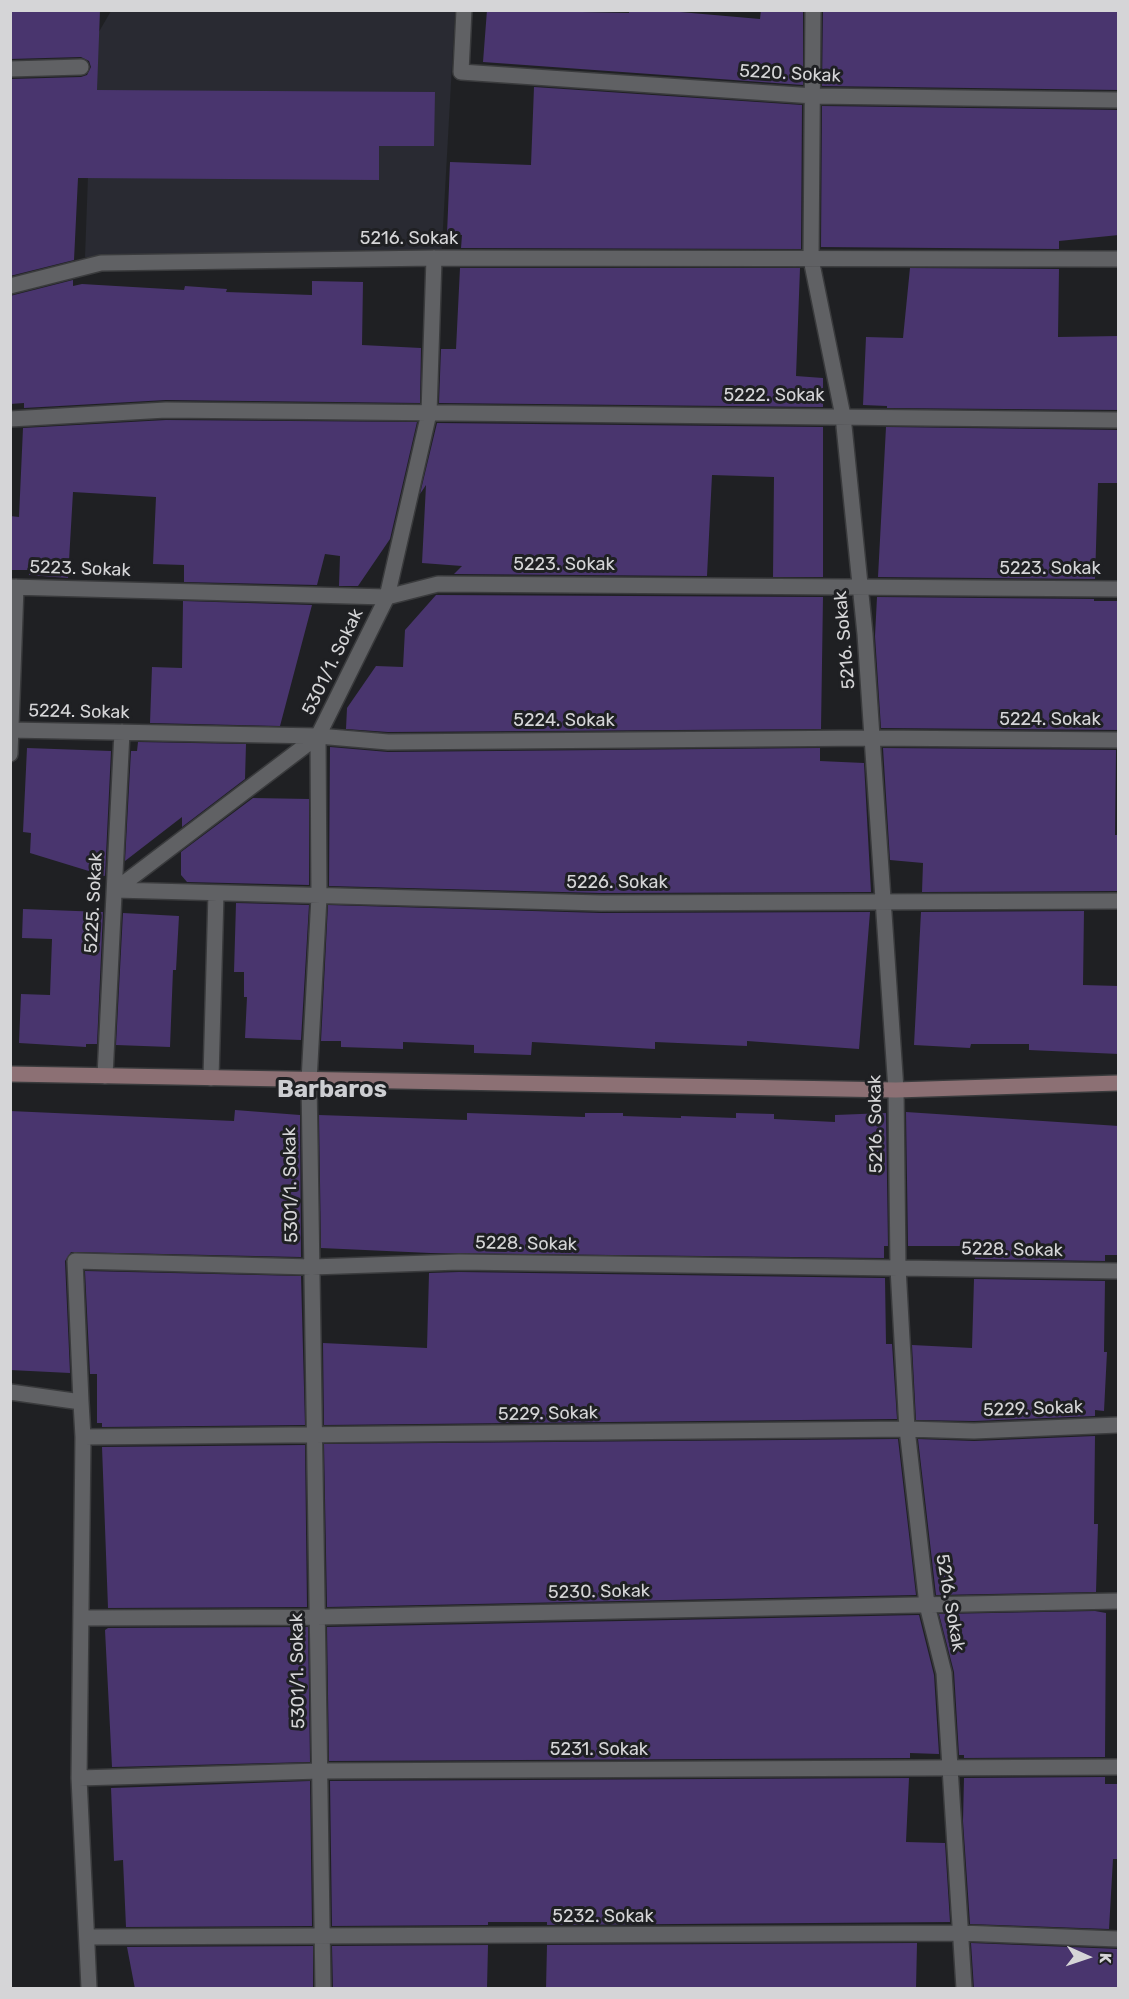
<!DOCTYPE html>
<style>
body{margin:0}
#map{position:relative;width:1129px;height:1999px;overflow:hidden;background:#1f2023;font-family:Rubik,sans-serif}
canvas{display:block}
.frame{position:absolute;inset:0;border:12px solid #d5d5d7;pointer-events:none}
.north{position:absolute;left:1057px;top:1927px;width:60px;height:60px;-webkit-text-stroke:4px #1f2023;paint-order:stroke;rotate:93deg;font-size:16px;font-weight:700;line-height:24px;text-align:center;color:#d5d5d7}
.north::after{content:'';display:block;margin:auto;width:21px;height:27px;background:#d5d5d7;clip-path:polygon(50% 0,100% 100%,50% 72%,0 100%)}
</style>
<div id="map">
<canvas width="1129" height="1999"></canvas>
<div class="frame"></div>
<div class="north">K</div>
</div>
<script>
const ctx = document.querySelector('canvas').getContext('2d');
ctx.lineJoin = 'round';
function fill(path, color) { ctx.fillStyle = color; ctx.fill(path, 'evenodd'); }
function strokePath(path, color, width, dash) { ctx.strokeStyle = color; ctx.lineWidth = width; ctx.lineCap = dash ? 'butt' : 'round'; ctx.setLineDash(dash || []); ctx.stroke(path); }
function label(font, color, halo, rows, align = 'center') {
  ctx.font = font + ' Rubik,sans-serif'; ctx.lineWidth = 6; ctx.setLineDash([]); ctx.textBaseline = 'middle'; ctx.strokeStyle = halo; ctx.fillStyle = color; for (const [text, x, y, turn = 0] of rows) {
    ctx.save(); ctx.translate(x, y); ctx.rotate((+turn || 0) * Math.PI / 180); ctx.textAlign = isNaN(turn) ? turn : align; if (halo) ctx.strokeText(text, 0, 0); ctx.fillText(text, 0, 0); ctx.restore();
  }
}
const built = new Path2D(`
 M111,11H455L441,263L85,257L93,42Z`);
const building = new Path2D(`
 M10,10H100L97,90L435,92L434,146H379V180L78,178L74,260L10,276V79L81,77L87,75L91,67L89,61L81,57L10,59Z
 M487,10L629,13V10H657L760,19L761,10H803V85L483,62Z
 M823,10H1119V90L822,86Z
 M534,87L802,105L801,249L461,248L462,235L447,234L450,162L531,165Z
 M822,106L1119,110V235L1059,241V249L821,247Z
 M460,268H800L796,376L823,378V407L439,403L441,349H456Z
 M910,268L1059,269L1058,337L1119,336V410L887,408V406L863,405L866,337L903,338Z
 M73,280V286L82,284L184,290L185,286L227,289L226,292L312,295V281L363,282L362,345L421,348L420,403L166,400L24,408V403L10,404V296Z
 M166,420L417,422L390,539L358,586H339L340,556L325,554L317,585L184,582V565L153,564L156,497L73,492L68,578L29,575V570H10V516L19,517L23,428Z
 M437,423L823,427V577H773L774,477L712,475L707,576L454,574L462,566L422,563L426,485L420,494Z
 M886,427L1119,430V483H1098L1095,579L878,577Z
 M436,595L823,597L821,729L388,732L346,729L347,708L376,666L403,667L405,630Z
 M877,597L1094,599V601H1119V730L881,728L875,636Z
 M183,601L312,605L280,726L150,723L152,667L182,668Z
 M138,742L246,744L245,779L182,827V817L125,861L131,751H137Z
 M330,747L388,752L820,748V761L864,763L871,892L601,893L329,886Z
 M27,748L111,751L105,876L30,853L31,833L23,832Z
 M883,748L1116,750L1115,835H1119V891L922,892L923,863L890,860Z
 M253,798L309,799V885L187,882L181,875V852Z
 M236,903L309,905L301,1040L245,1038L247,997H244V972H234Z
 M328,905L601,913L870,912L859,1049L747,1041V1046L655,1042V1049L532,1042L531,1055L474,1053V1045L403,1042V1049L341,1047V1041H321Z
 M23,909L103,912L97,1044H86V1047L19,1043L21,994L50,995L52,939L22,938Z
 M1084,911L1083,985L1119,986V1054L1029,1050V1044H971L970,1048L914,1045L921,912Z
 M123,913L179,916L176,970H173L170,1047L116,1045Z
 M235,1110L300,1115L301,1257L71,1252L65,1261L70,1373L10,1370V1111L234,1121Z
 M906,1112L1119,1126V1255H1105V1261L975,1259V1246H908Z
 M467,1113L585,1117V1113H623V1116L681,1118V1116L736,1118V1113L774,1114V1119L835,1122V1115L886,1113L888,1246H884V1258L430,1253L321,1248L319,1115L467,1120Z
 M85,1271L301,1276L305,1425L102,1427V1423H97V1374H90Z
 M459,1272L885,1278L886,1344H892L897,1419L324,1425L323,1343L427,1348L429,1273Z
 M974,1279L1105,1281L1104,1352H1107L1104,1411L1095,1410V1416L974,1421L916,1420L912,1345L972,1348Z
 M1095,1436L1094,1524H1098L1096,1592L936,1595L918,1439L974,1441Z
 M898,1439L916,1595L327,1607L324,1444Z
 M305,1445L307,1607L108,1608L102,1447Z
 M1095,1611L1106,1613L1105,1757L964,1758V1755H959L954,1672L939,1614Z
 M919,1615L934,1675L939,1754L910,1753V1758L329,1761L327,1627Z
 M308,1627L310,1762L112,1767L105,1630L108,1628Z
 M1105,1777V1784H1119V1859H1113L1109,1929L970,1924L963,1821L964,1778Z
 M909,1778L906,1842L945,1843L950,1922L547,1925V1922H488V1925L332,1926L330,1781Z
 M310,1781L312,1926L126,1927L123,1860L114,1861L111,1788Z
 M917,1943L916,1989H546L547,1945Z
 M971,1943L1119,1949V1989H974Z
 M488,1945L487,1989H333L332,1946Z
 M313,1946V1989H135L127,1947Z`);
const street = new Path2D(`
 M464,10L461,72L814,96L1118,100
 M813,10L811,259L843,416L865,634L896,1090L898,1268L907,1429L927,1605L944,1673L964,1988
 M10,69L81,67
 M10,286L101,263L434,258L1118,259
 M10,419L166,410L1118,420
 M10,587L387,597L438,584L1118,589
 M10,730L318,736L388,742L872,738L1118,740
 M10,754L16,587
 M115,890L601,903L1118,901
 M115,890L318,736
 M105,1076L122,732
 M211,1078L216,893
 M10,1392L81,1402L83,1437L907,1429L974,1431L1118,1425
 M81,1402L75,1261L312,1267L459,1262L1118,1271
 M83,1437L79,1778L89,1988
 M81,1618L317,1617L1118,1601
 M79,1778L320,1771L1118,1767
 M88,1937L960,1933L1118,1939
 M323,1988L309,1081L319,897L318,736L387,597L429,413L434,258`);
const secondary = new Path2D(`
 M10,1074L896,1090L1118,1083`);
const streetNames = [
 ["5220. Sokak",790,74,3],
 ["5216. Sokak",409,239],
 ["5222. Sokak",774,396],
 ["5223. Sokak",564,565],
 ["5223. Sokak",80,569,2],
 ["5223. Sokak",1050,569],
 ["5216. Sokak",845,640,-95],
 ["5301/1. Sokak",333,662,-64],
 ["5224. Sokak",79,712,1],
 ["5224. Sokak",1050,720],
 ["5224. Sokak",564,721],
 ["5226. Sokak",617,883],
 ["5225. Sokak",94,903,-87],
 ["5216. Sokak",876,1124,-91],
 ["5301/1. Sokak",291,1185,-91],
 ["5228. Sokak",526,1244,1],
 ["5228. Sokak",1012,1250,1],
 ["5229. Sokak",1033,1409,-2],
 ["5229. Sokak",548,1414,-1],
 ["5230. Sokak",599,1592,-1],
 ["5216. Sokak",950,1603,80],
 ["5301/1. Sokak",298,1671,-91],
 ["5231. Sokak",599,1750],
 ["5232. Sokak",603,1917]
];
const districtNames = [
 ["Barbaros",332,1090]
];
fill(built, '#292a32');
fill(building, '#49356e');
strokePath(street, '#3a3b3d', 18);
strokePath(secondary, '#3a3b3d', 18);
strokePath(street, '#606164', 15);
strokePath(secondary, '#8c7074', 15);
label('18px', '#d5d5d7', '#1f2023', streetNames);
label('bold 24px', '#cdced2', '#1f2023', districtNames);
</script>
